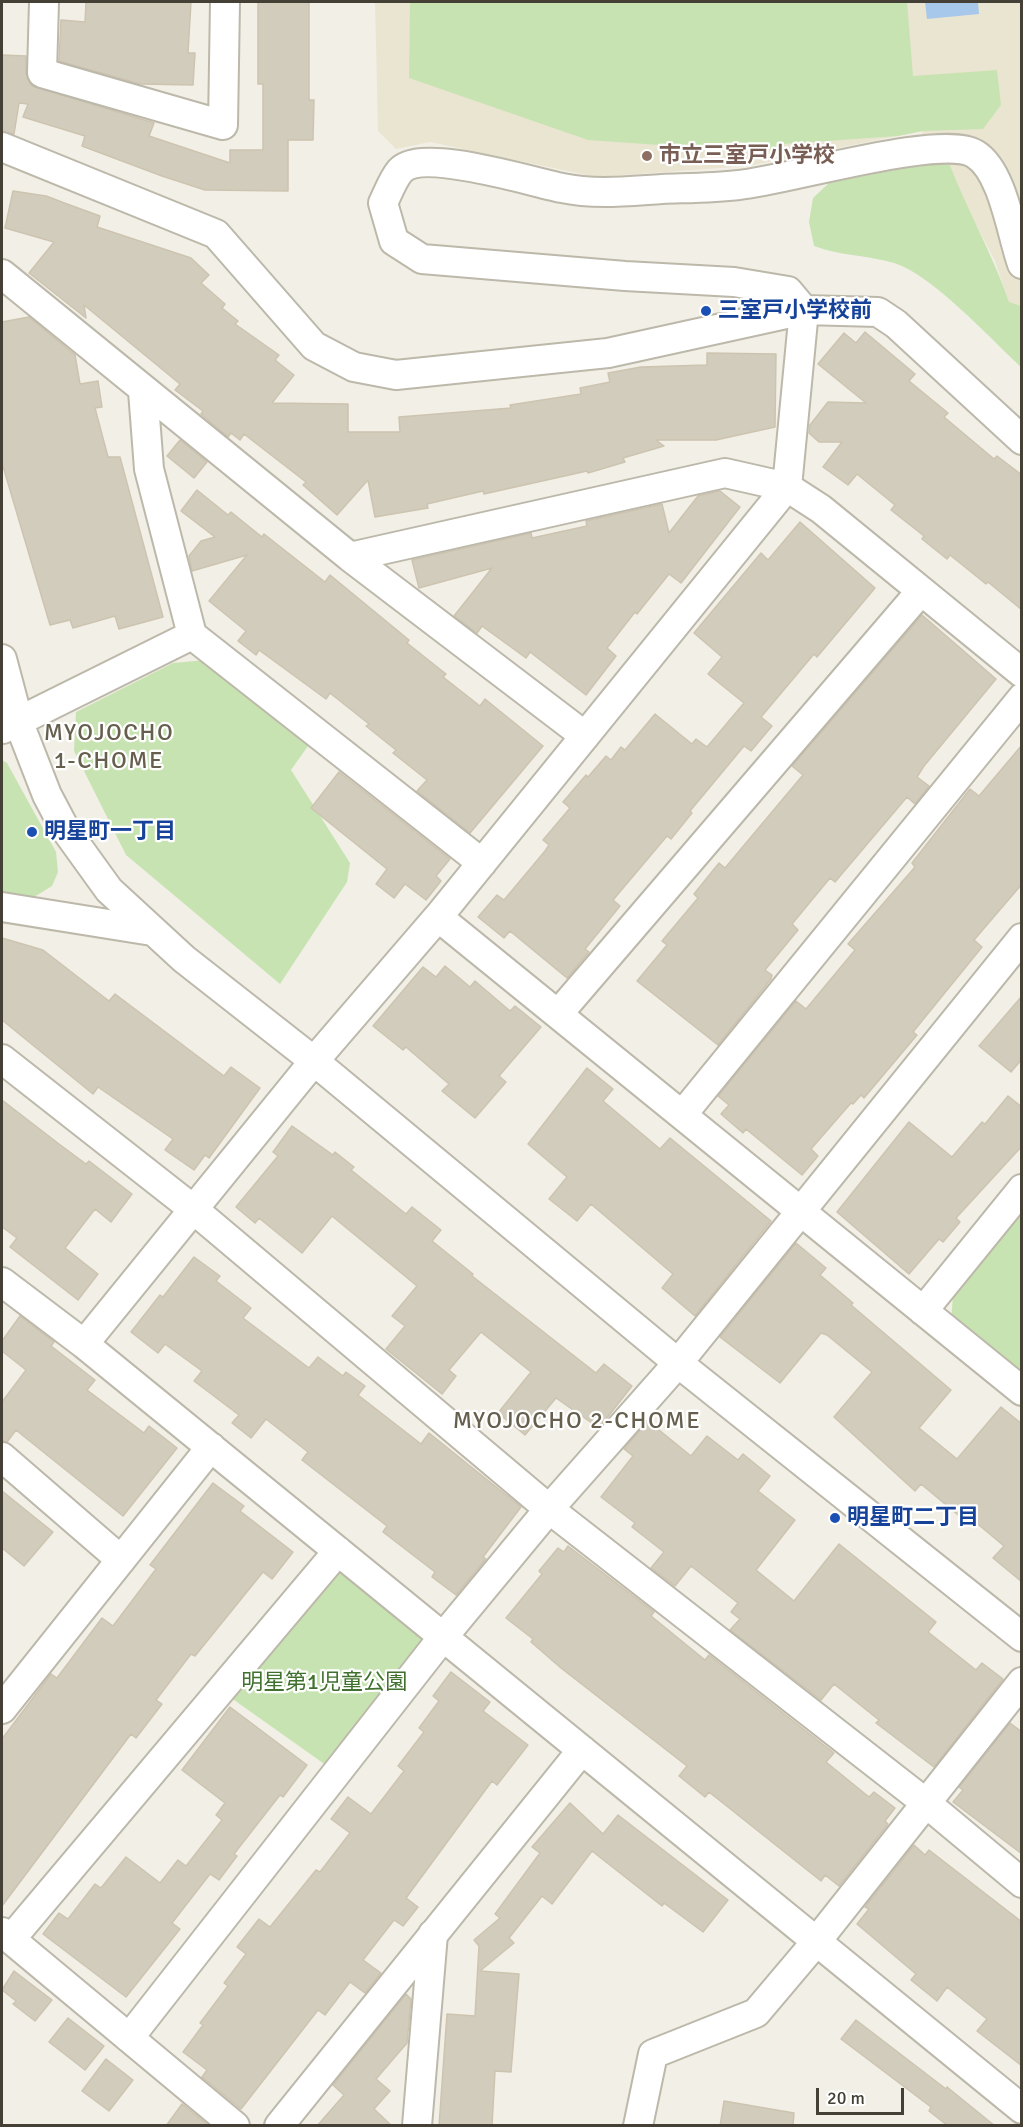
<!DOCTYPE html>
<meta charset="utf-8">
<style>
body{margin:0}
#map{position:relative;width:1023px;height:2127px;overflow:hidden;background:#f2efe6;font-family:Signika,sans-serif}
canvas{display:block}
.frame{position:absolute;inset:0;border:3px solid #444036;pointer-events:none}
.scale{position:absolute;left:816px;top:2088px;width:88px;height:27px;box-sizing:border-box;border:3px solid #444036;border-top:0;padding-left:8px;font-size:18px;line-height:21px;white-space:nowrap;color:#444036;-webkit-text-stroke:4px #fff;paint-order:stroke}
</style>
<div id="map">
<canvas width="1023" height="2127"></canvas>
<div class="frame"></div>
<div class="scale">20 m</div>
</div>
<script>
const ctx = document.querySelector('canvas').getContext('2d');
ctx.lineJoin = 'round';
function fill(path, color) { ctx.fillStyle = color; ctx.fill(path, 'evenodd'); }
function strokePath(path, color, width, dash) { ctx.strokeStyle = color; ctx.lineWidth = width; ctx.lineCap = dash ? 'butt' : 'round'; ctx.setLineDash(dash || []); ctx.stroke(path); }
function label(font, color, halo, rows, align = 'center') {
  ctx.font = font + ' Signika,"Noto Sans JP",sans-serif'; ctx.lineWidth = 4.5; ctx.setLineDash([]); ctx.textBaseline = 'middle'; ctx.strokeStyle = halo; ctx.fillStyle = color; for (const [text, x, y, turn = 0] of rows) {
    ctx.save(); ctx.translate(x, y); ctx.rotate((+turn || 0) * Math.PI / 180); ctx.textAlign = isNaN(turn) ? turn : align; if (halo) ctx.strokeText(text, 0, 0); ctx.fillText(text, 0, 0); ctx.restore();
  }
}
const education = new Path2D(`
 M375,2H1021V306L1009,303L995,261L966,205L950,165L929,163L922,131L748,166L596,177L430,142L396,149L378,131Z`);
const green = new Path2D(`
 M410,2H907L913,76L997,70L1001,105L983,129L923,131L898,136L784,144L759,152L588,140L409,78Z
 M929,163L950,165C968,212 993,255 1009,302L1021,306V367C991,339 931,274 894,263C868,255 840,256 814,246L809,222L813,198L829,183Z
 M205,660L308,746L291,770L350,863L347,882L280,984L126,855L74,751L76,712L173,663Z
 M2,760L7,763L56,852L58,872L52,886L34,897L2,895Z
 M1021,1210V1374L951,1321L953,1296Z
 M338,1569L423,1632L430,1654L337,1773L227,1695Z`);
const water = new Path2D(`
 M925,2H978L979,14L927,19Z`);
const building = new Path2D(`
 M86,2H191L188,53H195L193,85L140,84L59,61L61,20L85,22Z
 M258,2H309V100H314L313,140H288V191L205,190L162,176L82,146L85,136L23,117L28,104L19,103L14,134L2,131V55L26,56V73L32,86L154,123L149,136L230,163V150H263V84H258Z
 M13,191L46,196L67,204L100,216L97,227L191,258L209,275L201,283L225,304L222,308L238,321L235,324L279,355L275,360L294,375L272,403L348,404V432H400L399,417L511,408L510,405L581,394L580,388L610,382L608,373L641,367L707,365V353L776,354L775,427L716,440H656L664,446L623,458L625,462L588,473L587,471L484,494L483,491L427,504L428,508L375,517L368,480L337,515L303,485L306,482L244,434L240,440L231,433L228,437L201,414L203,411L175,390L180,384L84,305L86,318L29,273L54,242L5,228Z
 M29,317L75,355L80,384L98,381L102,407L95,408L108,457H120L163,617L119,629L115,616L73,628L70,620L50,625L2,463V322Z
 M865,332L915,374L909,381L948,413L944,417L994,459L997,456L1022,475V610L988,582L986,584L950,555L947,559L922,539L924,536L891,510L895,505L857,474L848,485L823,467L842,442H819L809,433L810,425L828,402L866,403L818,364L844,333L856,343Z
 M180,440L207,462L194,478L167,456Z
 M197,490L228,515L231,512L262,537L264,534L325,582L330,575L409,640L407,643L446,674L443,677L480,706L485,699L543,746L470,833L417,791L427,780L393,753L396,750L366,726L369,724L330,693L326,699L259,650L256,655L238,641L246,631L209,601L247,555L192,571L189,556L201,541L215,537L181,511Z
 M720,491L740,507L681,583L669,574L637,614L635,612L607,648L616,656L586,695L530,652L526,658L482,626L477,633L454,616L492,568L419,588L412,560L531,533L532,538L587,526L586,521L662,504L669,533L698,496Z
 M800,522L875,588L817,657L814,654L761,717L772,726L751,751L744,746L690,811L692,813L671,839L667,836L613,900L620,906L585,949L589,952L567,978L510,931L504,938L478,917L497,895L504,900L545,851L549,845L543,840L570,808L563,802L586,775L588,777L606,756L611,760L621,747L625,750L655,714L692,744L696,739L707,747L744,703L708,674L722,657L694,633L761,553L768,560Z
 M922,615L996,679L924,766L917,777L929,786L915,804L907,797L835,882L830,878L792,924L798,930L765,970L772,975L771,979L718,1045L637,981L667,945L662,941L698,898L694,894L719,863L725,868L803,775L792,766Z
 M1022,745V884L974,940L982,947L913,1032L917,1035L864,1098L861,1095L853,1104L851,1103L811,1149L818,1156L802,1175L746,1129L743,1133L721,1114L729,1105L718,1096L796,1001L806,1009L855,950L848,944L915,867L912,863L970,789L979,796Z
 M339,772L450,859L436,876L441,881L426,900L405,884L394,898L376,884L387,869L311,808Z
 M2,938L43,950L109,1001L115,994L224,1076L231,1067L260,1088L209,1158L205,1155L194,1170L165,1150L173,1139L98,1087L93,1094L2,1020Z
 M445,966L470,987L475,981L510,1011L515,1006L541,1027L499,1076L506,1082L475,1118L442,1091L449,1084L406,1047L403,1050L373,1026L423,967L436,977Z
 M1022,996V1059L1011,1072L979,1046Z
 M587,1068L613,1089L603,1101L660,1149L670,1138L771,1221L695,1316L662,1288L673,1274L591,1204L577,1221L549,1199L567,1177L528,1144Z
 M1008,1096L1022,1107V1146L956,1218L960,1222L943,1242L939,1239L909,1274L837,1212L909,1122L952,1157L982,1122L985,1124Z
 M2,1100L59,1144L86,1164L89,1161L132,1194L111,1222L95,1209L65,1248L98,1274L78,1300L10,1247L17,1238L2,1227Z
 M292,1126L333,1155L335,1152L354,1167L351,1170L406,1214L412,1207L441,1230L432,1241L473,1274L472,1276L596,1373L604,1364L632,1386L599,1428L556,1398L525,1435L498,1413L531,1372L481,1332L449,1370L456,1376L442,1394L386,1349L405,1326L392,1316L417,1286L332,1216L302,1253L259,1218L255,1223L236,1207L278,1156L273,1152Z
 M796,1243L826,1268L820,1275L853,1303L851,1305L951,1390L919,1428L957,1459L1001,1407L1022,1424V1582L993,1558L1004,1546L967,1515L963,1519L921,1484L915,1491L834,1417L872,1372L827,1335L821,1333L780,1383L720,1337Z
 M194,1257L220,1276L216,1281L251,1308L243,1318L309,1368L318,1357L343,1376L346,1372L365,1386L358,1395L421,1444L429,1433L521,1507L483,1557L486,1559L456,1595L432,1577L435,1572L383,1532L387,1526L302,1460L308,1452L266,1419L251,1438L232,1423L239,1415L194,1381L202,1371L165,1344L158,1353L131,1332L160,1295L163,1297Z
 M20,1316L54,1342L51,1346L95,1380L87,1390L144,1433L149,1426L177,1448L123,1516L16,1430L7,1442L2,1441V1402L26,1370L2,1351V1341Z
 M648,1421L691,1456L707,1436L738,1460L743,1454L770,1476L758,1491L795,1520L756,1570L794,1601L839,1544L936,1622L928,1632L976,1670L982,1663L1003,1679L934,1767L876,1723L879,1720L834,1684L821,1700L730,1630L740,1619L731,1612L738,1603L691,1566L675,1586L651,1568L664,1552L632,1527L635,1523L601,1497L633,1456L624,1449Z
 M213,1483L244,1506L240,1511L293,1552L272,1579L263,1572L195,1656L191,1654L156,1700L162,1704L136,1738L131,1734L2,1906V1739L51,1674L57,1678L102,1618L113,1626L156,1569L150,1565Z
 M2,1491L53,1532L24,1566L2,1548Z
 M568,1546L654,1612L651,1616L705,1660L709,1655L834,1753L826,1762L869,1797L874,1792L895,1808L885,1821L888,1824L839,1886L825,1875L821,1881L709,1792L705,1797L679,1776L687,1766L561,1668L531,1642L533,1639L506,1618L542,1574L539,1571L558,1548L564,1552Z
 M451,1672L490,1702L483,1711L528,1745L497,1785L492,1781L406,1898L418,1907L403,1926L394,1920L363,1960L381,1973L365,1993L350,1982L325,2015L318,2010L241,2109L202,2077L207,2070L183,2052L203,2025L200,2023L228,1986L224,1983L246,1954L237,1947L259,1919L270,1927L316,1870L320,1872L350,1833L331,1819L348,1797L371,1814L404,1771L398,1766L424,1732L419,1728L439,1701L433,1696Z
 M230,1707L307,1765L283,1797L280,1795L234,1854L237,1856L219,1880L210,1874L172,1923L180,1929L126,1997L43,1934L59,1913L68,1919L95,1884L101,1888L126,1857L160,1883L178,1860L186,1866L222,1820L216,1815L225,1803L182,1770Z
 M1010,1723L1022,1732V1854L953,1802L963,1790L959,1787Z
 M570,1803L603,1834L618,1815L728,1900L703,1932L664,1903L662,1906L592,1851L552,1904L542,1896L509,1938L514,1943L480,1971L519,1974L511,2072L495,2071L492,2126H439L447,2014L475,2016L479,1946L474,1940L500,1918L495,1914L540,1853L532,1847Z
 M914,1845L925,1855L929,1850L1022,1922V2066L977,2031L987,2019L947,1987L937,2001L911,1980L916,1974L857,1924L869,1909L865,1907Z
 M14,1971L52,2000L35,2021L13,2004L16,2001L2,1990Z
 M406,1994L411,1999L407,2043L376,2079L390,2091L374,2109L392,2126H317L344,2095L333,2085Z
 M68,2018L104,2046L85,2070L49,2042Z
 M856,2020L946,2089L947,2087L995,2126H948L929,2111L931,2107L841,2039Z
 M106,2059L133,2080L109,2111L82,2091Z
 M724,2101L794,2113L793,2126H720Z
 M182,2104L209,2126H166Z`);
const minor = new Path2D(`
 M44,2L42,73L223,125L225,2
 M2,147L216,234L314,346L354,367L396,375L608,353L804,310L878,312L896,324L1022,440
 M2,274L350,557L585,736
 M143,391L149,469L192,635L482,863
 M350,557L725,473L787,487L821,509L1022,673
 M2,659L19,723L47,795L65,829L109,890L184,959L314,1061L678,1363L1022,1637
 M3,729L192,635
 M2,907L152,931
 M438,917L1022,1391
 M558,1014L921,591
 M2,1059L193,1209L549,1509L926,1803L1022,1883
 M682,1115L1022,698
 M2,1282L84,1344L1022,2109
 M923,1311L1022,1189
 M84,1344L314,1061L438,917L787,487L804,310L788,291L734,282L625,276L422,259L394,241L383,203C388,193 393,179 400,171C422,147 531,182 562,188C595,195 629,191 662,189C687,188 713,188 739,185C785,181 942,133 975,154C1003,171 1011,233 1022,264
 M2,1457L121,1560
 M2,1709L211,1447
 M2,1932L235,2126
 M11,1939L338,1551
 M129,2038L443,1637L549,1509L678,1363L1022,938
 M279,2126L582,1750
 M417,2126L433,1934
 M638,2126L653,2054L756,2013L816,1942L1022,1682`);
const markers = [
 [647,156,6,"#8d6e63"],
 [706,311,6,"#1a4fb4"],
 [32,832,6,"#1a4fb4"],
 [835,1518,6,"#1a4fb4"]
];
const educationNames = [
 ["市立三室戸小学校",659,156]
];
const transitNames = [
 ["三室戸小学校前",718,311],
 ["明星町一丁目",44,832],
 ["明星町二丁目",847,1518]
];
const parkNames = [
 ["明星第1児童公園",324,1683]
];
const neighbourhoodNames = [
 ["MYOJOCHO",109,734],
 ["1-CHOME",109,762],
 ["MYOJOCHO 2-CHOME",577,1422]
];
fill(education, '#eae5d1');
fill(green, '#c8e3b2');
fill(water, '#a7c8ea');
fill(building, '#d2ccbd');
strokePath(building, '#cdc4b0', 1.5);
strokePath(minor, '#bcb8aa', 32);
strokePath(minor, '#fff', 28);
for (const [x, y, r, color] of markers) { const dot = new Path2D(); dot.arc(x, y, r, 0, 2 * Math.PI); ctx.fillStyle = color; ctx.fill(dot); strokePath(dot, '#fff', 2); }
label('bold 22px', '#785e54', '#fff', educationNames, 'left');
label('bold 22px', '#164399', '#fff', transitNames, 'left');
label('22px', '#41712e', '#fff', parkNames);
ctx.letterSpacing = '1.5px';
label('24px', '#665f4e', '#fff', neighbourhoodNames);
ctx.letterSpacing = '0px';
</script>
